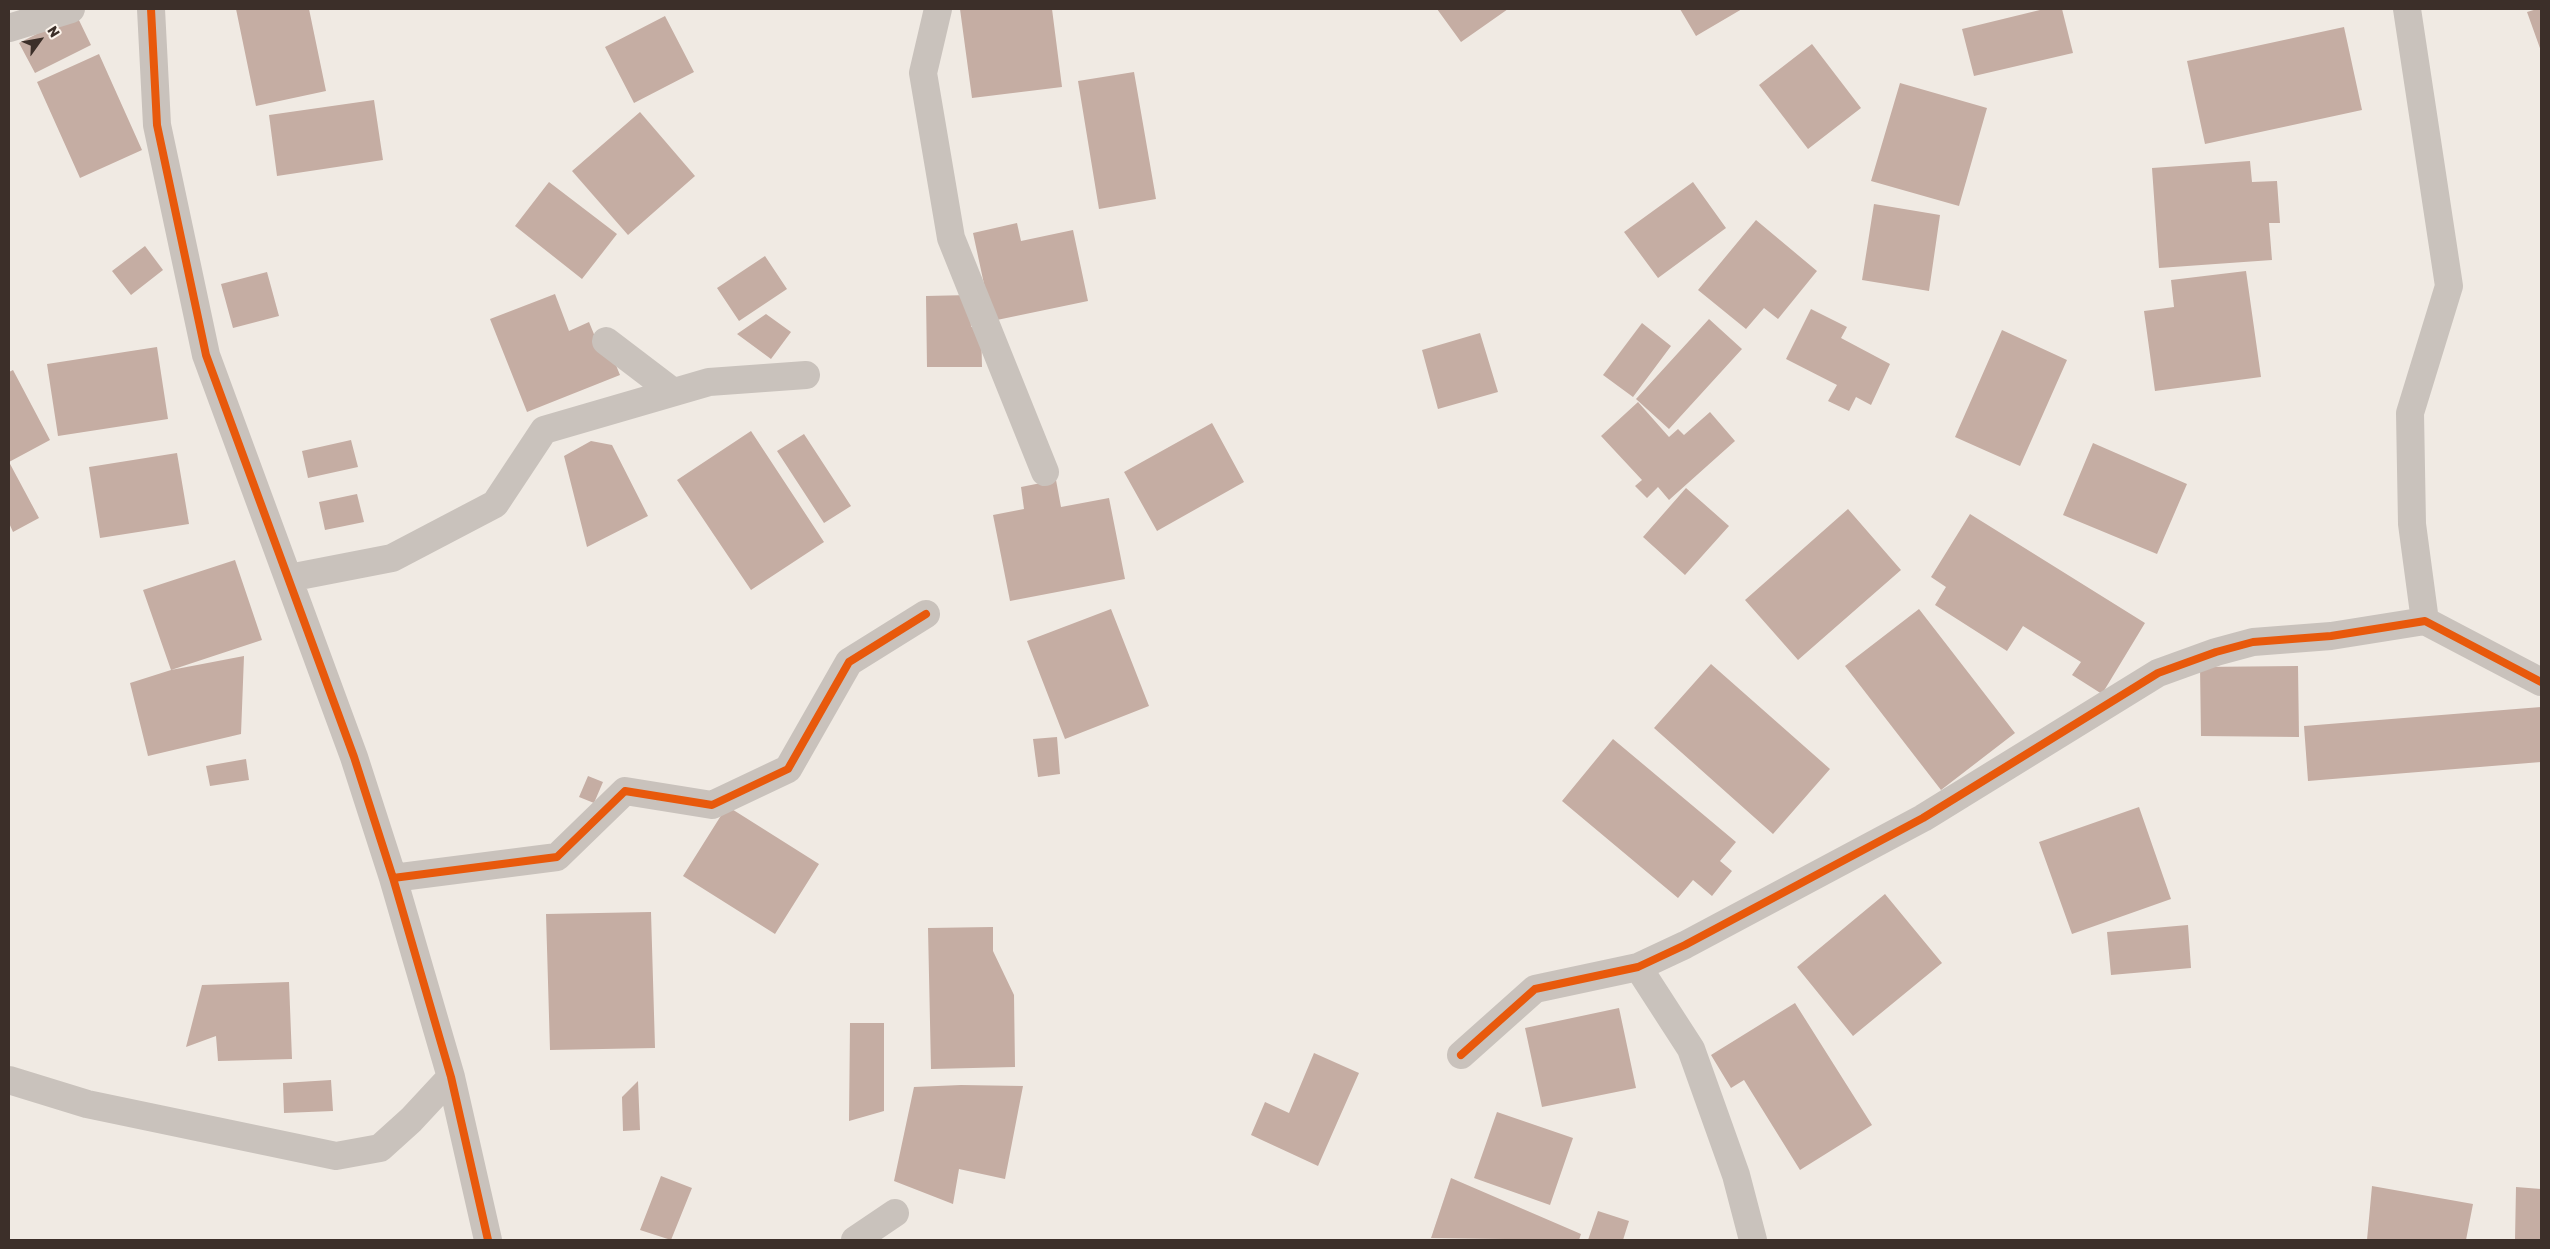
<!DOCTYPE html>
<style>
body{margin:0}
#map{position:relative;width:2550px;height:1249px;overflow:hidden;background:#f0eae3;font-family:Rubik,sans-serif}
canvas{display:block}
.frame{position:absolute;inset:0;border:10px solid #3c2f29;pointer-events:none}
.north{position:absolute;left:15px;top:15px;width:50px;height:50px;-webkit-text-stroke:4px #fcf4ec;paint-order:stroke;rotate:58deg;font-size:14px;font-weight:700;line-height:20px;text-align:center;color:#3c2f29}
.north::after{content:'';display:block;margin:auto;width:18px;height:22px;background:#3c2f29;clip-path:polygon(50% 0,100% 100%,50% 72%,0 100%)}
</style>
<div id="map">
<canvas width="2550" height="1249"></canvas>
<div class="frame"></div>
<div class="north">N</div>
</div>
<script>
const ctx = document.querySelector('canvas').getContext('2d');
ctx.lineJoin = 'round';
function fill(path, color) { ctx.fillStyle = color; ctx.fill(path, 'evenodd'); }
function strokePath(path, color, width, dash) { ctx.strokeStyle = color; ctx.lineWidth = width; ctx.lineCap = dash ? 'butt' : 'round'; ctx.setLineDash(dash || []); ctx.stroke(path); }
const building = new Path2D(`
 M236,9H309L326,91L256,106Z
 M960,9H1052L1062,87L972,98Z
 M1437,9H1508L1461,42Z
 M1680,9H1742L1696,36Z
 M2044,9H2062L2073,53L1974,76L1962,29Z
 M2537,9H2541V51L2527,12Z
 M76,14L91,45L35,73L19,43Z
 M665,16L694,72L634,103L605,47Z
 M2344,27L2362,110L2205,144L2187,61Z
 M1812,44L1861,108L1808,149L1759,85Z
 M99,54L142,150L80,178L37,82Z
 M1134,72L1156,199L1099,209L1078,81Z
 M1900,83L1987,108L1959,206L1871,181Z
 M374,100L383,160L277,176L269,115Z
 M640,112L695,176L628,235L572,171Z
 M2250,161L2252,182L2277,181L2280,223H2269L2272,260L2159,268L2152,168Z
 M549,182L617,234L582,279L515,226Z
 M1693,182L1726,228L1658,278L1624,232Z
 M1874,204L1940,215L1929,291L1862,280Z
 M1756,220L1817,271L1778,319L1764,308L1746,329L1698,290Z
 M1017,223L1021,241L1073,230L1088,301L992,321L973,233Z
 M145,246L163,270L131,295L112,271Z
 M765,256L787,289L739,321L717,288Z
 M2246,271L2261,377L2155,391L2144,311L2174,307L2171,280Z
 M267,272L279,316L233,328L221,284Z
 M555,294L569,331L589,322L598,344L606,341L620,375L527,412L490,319Z
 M970,295L971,327L981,326L982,367H927L926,296Z
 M1811,309L1847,327L1841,338L1890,364L1871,405L1856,397L1849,411L1828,401L1837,385L1786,359Z
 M766,314L791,332L771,359L737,334Z
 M1709,319L1742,349L1669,429L1636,399Z
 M1642,323L1671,346L1633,397L1603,375Z
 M2002,330L2067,360L2020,466L1955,437Z
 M1480,333L1498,392L1438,409L1422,350Z
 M157,347L168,419L58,436L47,364Z
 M13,370L50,440L9,462L39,518L13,532L9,523V372Z
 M1638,402L1669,437L1678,429L1684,435L1710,412L1735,441L1669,500L1658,487L1647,498L1635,486L1642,480L1601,436Z
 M1212,423L1244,482L1157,531L1124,472Z
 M751,431L824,542L751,590L677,480Z
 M804,434L851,506L824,523L777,451Z
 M351,440L358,467L308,478L302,451Z
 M591,441L612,445L648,516L587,547L564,456Z
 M2093,443L2187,484L2157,554L2063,515Z
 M177,453L189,524L100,538L89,467Z
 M1056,480L1061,507L1109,498L1125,579L1010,601L993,515L1024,509L1021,487Z
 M1686,488L1729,526L1685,575L1643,537Z
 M357,494L364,522L325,530L319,502Z
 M1848,509L1901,570L1798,660L1745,600Z
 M1970,514L2145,623L2102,694L2072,675L2081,662L2023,626L2007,651L1935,605L1946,587L1931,577Z
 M235,560L262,640L171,670L143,590Z
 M1111,609L1149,706L1065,739L1027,641Z
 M1919,609L2015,733L1941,790L1845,666Z
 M244,656L241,734L148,756L130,683L171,670Z
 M1711,664L1830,769L1773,834L1654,728Z
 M2298,666L2299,737L2201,736L2200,667Z
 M2541,707V762L2308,781L2304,726Z
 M1057,737L1060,774L1038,777L1033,739Z
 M1613,739L1736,842L1720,861L1732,871L1712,896L1693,880L1678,898L1562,801Z
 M246,759L249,780L210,786L206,766Z
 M588,776L603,782L594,803L579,797Z
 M727,806L819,864L775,934L683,876Z
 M2139,807L2171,899L2072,934L2039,842Z
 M1885,894L1942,963L1853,1036L1797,967Z
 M651,912L655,1048L550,1050L546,914Z
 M2188,925L2191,968L2111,975L2107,932Z
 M993,927V951L1014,995L1015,1067L931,1069L928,928Z
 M289,982L292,1059L218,1061L216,1036L186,1047L202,985Z
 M1795,1003L1872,1125L1800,1170L1744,1080L1731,1088L1711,1055Z
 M1619,1008L1636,1088L1542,1107L1525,1028Z
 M850,1023H884V1111L849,1121Z
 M1314,1053L1359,1073L1318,1166L1251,1135L1265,1102L1289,1113Z
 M331,1080L333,1111L284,1113L283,1083Z
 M638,1081L640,1130L623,1131L622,1097Z
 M961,1085L1023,1086L1005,1179L959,1169L953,1204L894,1181L914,1087Z
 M1497,1112L1573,1138L1550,1205L1474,1178Z
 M661,1176L692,1188L671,1240L640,1230Z
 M1451,1178L1581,1234L1579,1240L1431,1238Z
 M2372,1186L2473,1204L2466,1240H2367Z
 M2516,1187L2541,1189V1240H2515Z
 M1598,1211L1629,1221L1623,1240H1588Z`);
const minor = new Path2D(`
 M151,9L157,125L206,355L354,757L393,878L451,1077L488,1240
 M938,9L923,73L951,238L1045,472
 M2407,9L2449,286L2410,413L2412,524L2425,621
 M9,28L71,9
 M606,341L673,392
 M289,578L392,558L495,504L544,430L709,382L806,375
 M393,878L557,857L625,791L712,805L788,769L849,662L926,614
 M1638,967L1691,1049L1736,1175L1753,1240
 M1461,1055L1535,989L1638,967L1685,945L1923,818L2158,673L2216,652L2253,642L2331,636L2425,621L2541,682
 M9,1080L87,1104L336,1156L380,1148L411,1120L451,1077
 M855,1240L895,1213`);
const cycleway = new Path2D(`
 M151,9L157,125L206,355L354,757L393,878L451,1077L488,1240
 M393,878L557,857L625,791L712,805L788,769L849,662L926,614
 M1461,1055L1535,989L1638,967L1685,945L1923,818L2158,673L2216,652L2253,642L2331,636L2425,621L2541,682`);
fill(building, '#c5ada3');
strokePath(minor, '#c9c2bc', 28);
strokePath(cycleway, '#e8590c', 8);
</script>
